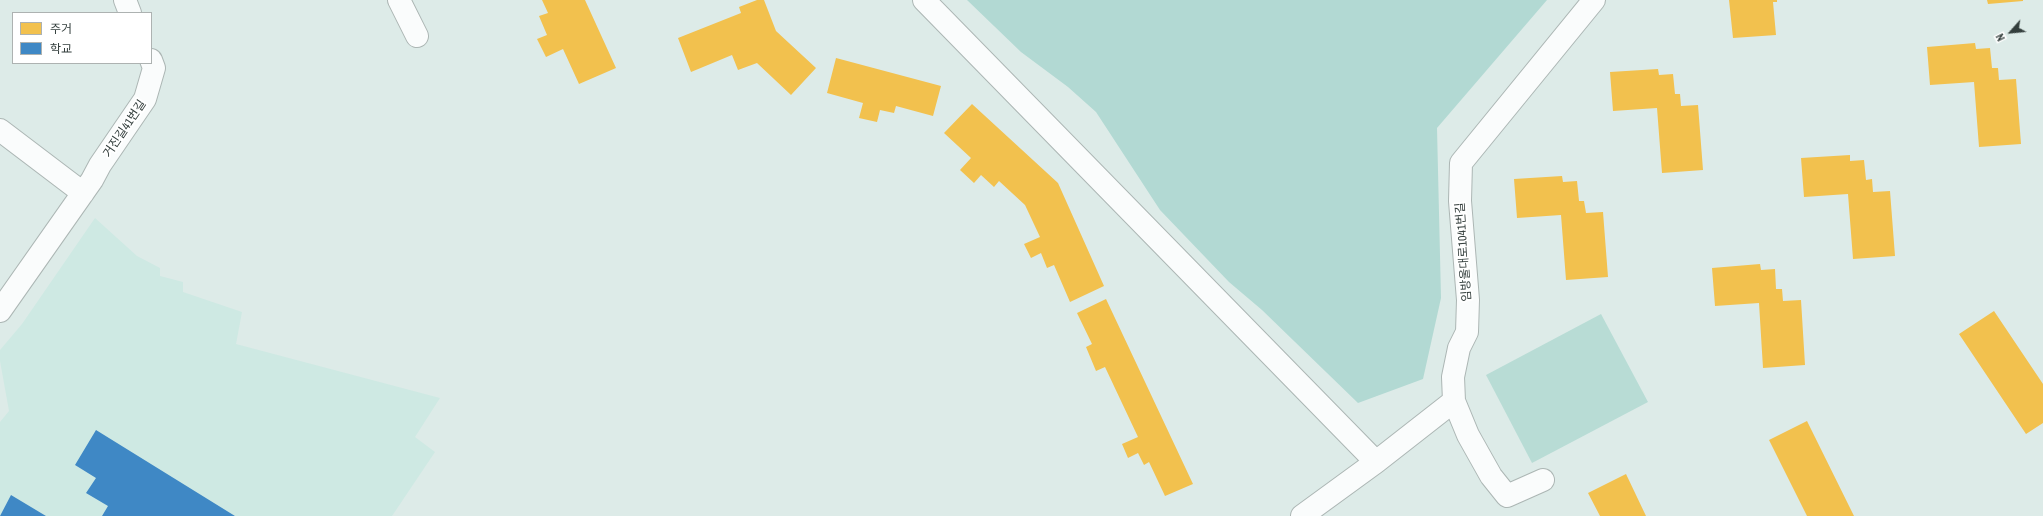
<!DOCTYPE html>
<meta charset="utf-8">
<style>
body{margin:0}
#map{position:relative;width:2043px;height:516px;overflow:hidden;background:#ddebe8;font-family:"Archivo Narrow","Noto Sans KR",sans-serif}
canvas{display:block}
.legend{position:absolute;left:12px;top:12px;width:140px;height:52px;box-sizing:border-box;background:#fff;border:1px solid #adb2b1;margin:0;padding:5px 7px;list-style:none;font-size:12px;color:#333e3c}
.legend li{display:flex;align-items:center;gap:8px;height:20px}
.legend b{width:20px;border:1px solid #adb2b1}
.north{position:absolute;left:1991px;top:12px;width:40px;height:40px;-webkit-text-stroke:3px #fff;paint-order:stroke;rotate:243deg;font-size:11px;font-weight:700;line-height:16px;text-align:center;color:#333e3c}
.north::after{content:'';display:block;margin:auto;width:14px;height:18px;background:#333e3c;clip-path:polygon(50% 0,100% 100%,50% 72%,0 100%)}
</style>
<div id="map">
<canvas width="2043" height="516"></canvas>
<ul class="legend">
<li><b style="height:11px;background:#f2c14e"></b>주거</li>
<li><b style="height:11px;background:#3f88c5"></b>학교</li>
</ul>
<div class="north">N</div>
</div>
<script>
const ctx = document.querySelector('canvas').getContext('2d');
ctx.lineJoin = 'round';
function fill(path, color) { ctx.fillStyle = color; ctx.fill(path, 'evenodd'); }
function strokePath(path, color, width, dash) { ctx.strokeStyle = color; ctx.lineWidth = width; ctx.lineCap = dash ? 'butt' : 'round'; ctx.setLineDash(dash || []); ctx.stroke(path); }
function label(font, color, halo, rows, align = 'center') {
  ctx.font = font + ' "Archivo Narrow","Noto Sans KR",sans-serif'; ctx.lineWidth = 4; ctx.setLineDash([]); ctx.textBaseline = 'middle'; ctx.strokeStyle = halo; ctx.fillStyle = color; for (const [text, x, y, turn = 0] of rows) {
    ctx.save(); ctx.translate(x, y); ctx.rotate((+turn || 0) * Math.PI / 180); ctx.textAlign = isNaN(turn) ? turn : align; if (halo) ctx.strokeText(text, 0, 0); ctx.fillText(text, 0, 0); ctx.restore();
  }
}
const built = new Path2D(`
 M95,218L137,256L160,268V276L183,282V292L242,312L236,344L440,398L415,437L435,452L392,516H0V422L9,411L0,361V350L22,324Z`);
const green = new Path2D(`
 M1601,314L1648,402L1532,463L1486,375Z`);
const forest = new Path2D(`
 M967,0H1547L1437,128L1441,298L1423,379L1358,403L1262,310L1229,282L1160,210L1096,112L1068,87L1021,52Z`);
const homes = new Path2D(`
 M542,0H585L616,68L579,84L563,49L546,57L537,39L547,35L539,16L548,13Z
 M757,0H764L776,31L816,68L791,95L757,63L738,70L732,55L691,72L678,38L741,13L739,7Z
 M1729,0H1777V2H1773L1776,35L1733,38Z
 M1987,0H2023V1L1988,4Z
 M1975,43L1976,49L1990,48L1992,68H1998L1999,80L2016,79L2021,144L1979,147L1974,82L1930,85L1927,47Z
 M836,58L941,86L933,116L896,106L894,113L880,110L877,122L859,118L863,103L827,93Z
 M1658,69L1659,75L1673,74L1675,94H1680L1681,106L1698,105L1703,170L1662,173L1657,108L1613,111L1610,72Z
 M972,104L1058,183L1104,286L1070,302L1054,265L1047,268L1041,253L1031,258L1024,244L1040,237L1025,205L999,181L994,187L981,175L974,183L960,170L971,158L944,133Z
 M1850,155V161L1864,160L1866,180L1872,179L1873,192L1890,191L1895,256L1853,259L1848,194L1804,197L1801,158Z
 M1562,176L1563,182L1577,181L1579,201H1584L1586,213L1603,212L1608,277L1566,280L1561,215L1517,218L1514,179Z
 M1760,264L1761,270L1775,269L1776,289H1782L1783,301L1801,300L1805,365L1763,368L1759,303L1715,306L1712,268Z
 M1106,299L1193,484L1165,496L1149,462L1144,465L1138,453L1128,458L1122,444L1138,437L1105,367L1096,371L1086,347L1092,344L1077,313Z
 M1994,311L2043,384V423L2026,434L1959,334Z
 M1807,421L1854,516H1807L1769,440Z
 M1626,474L1646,516H1600L1588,493Z`);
const schools = new Path2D(`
 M96,430L235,516H102L108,506L86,493L96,478L75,465Z
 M11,495L46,516H0Z`);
const minor = new Path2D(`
 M125,0L130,13
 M399,0L417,36
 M924,0L1376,462
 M0,130L83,193
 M0,311L92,180L100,165L145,99L154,68L151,60
 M1543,480L1507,496L1491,476L1468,435L1454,401L1453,377L1459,348L1467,332L1468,300L1460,201L1461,163L1594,0
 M1302,516L1376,462L1454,401`);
const streetNames = [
 ["거진길41번길",125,129,-56],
 ["임방울대로1041번길",1464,252,-94]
];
fill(built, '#cee9e3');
fill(green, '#b8dcd5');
fill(forest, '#b2d9d3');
fill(homes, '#f2c14e');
fill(schools, '#3f88c5');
strokePath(minor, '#acb6b4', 24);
strokePath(minor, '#fafcfc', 22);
label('12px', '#333e3c', '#fff', streetNames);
</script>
